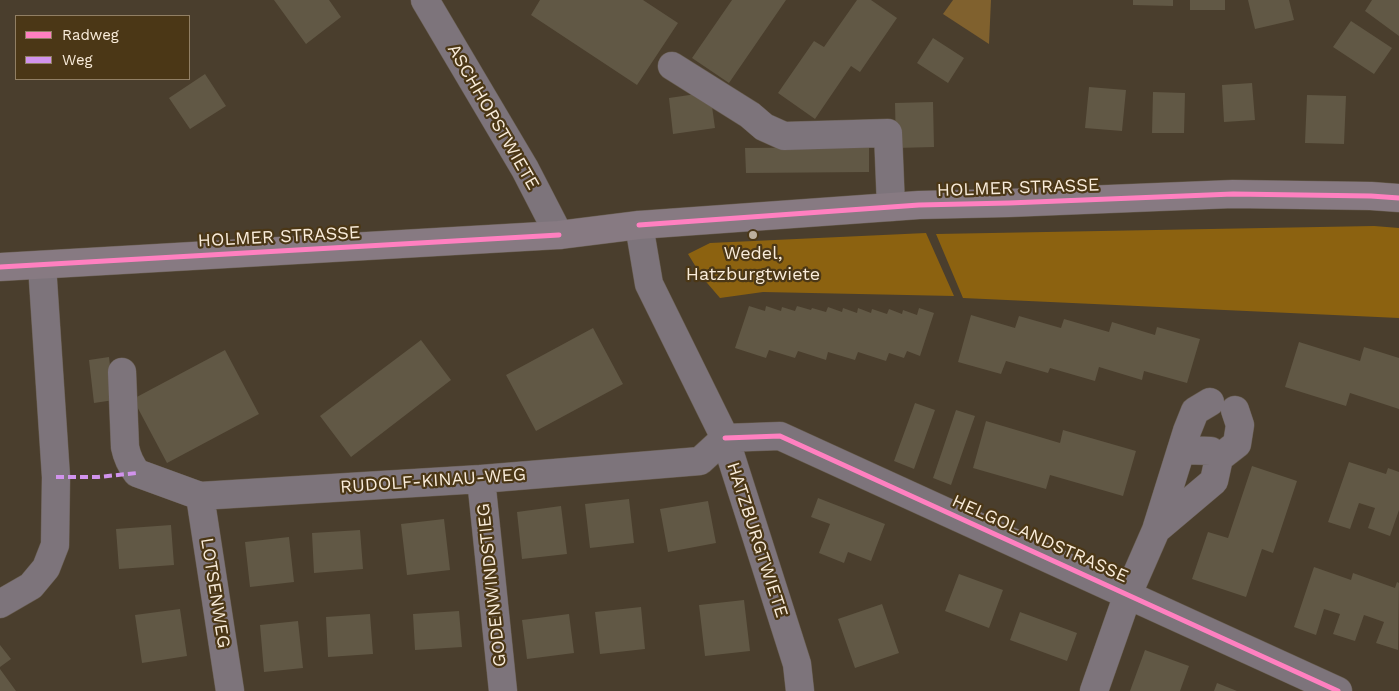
<!DOCTYPE html>
<style>
body{margin:0}
#map{position:relative;width:1399px;height:691px;overflow:hidden;background:#4a3e2d;font-family:"Work Sans",sans-serif}
canvas{display:block}
.legend{position:absolute;left:15px;top:15px;width:175px;height:65px;box-sizing:border-box;background:#4b3716;border:1px solid #917f64;margin:0;padding:6px 9px;list-style:none;font-size:15px;color:#f9ecda}
.legend li{display:flex;align-items:center;gap:10px;height:25px}
.legend b{width:25px;border:1px solid #917f64}
</style>
<div id="map">
<canvas width="1399" height="691"></canvas>
<ul class="legend">
<li><b style="height:6px;background:#ff80c0"></b>Radweg</li>
<li><b style="height:6px;background:#d193ec"></b>Weg</li>
</ul>
</div>
<script>
const ctx = document.querySelector('canvas').getContext('2d');
ctx.lineJoin = 'round';
function fill(path, color) { ctx.fillStyle = color; ctx.fill(path, 'evenodd'); }
function strokePath(path, color, width, dash) { ctx.strokeStyle = color; ctx.lineWidth = width; ctx.lineCap = dash ? 'butt' : 'round'; ctx.setLineDash(dash || []); ctx.stroke(path); }
function label(font, color, halo, rows, align = 'center') {
  ctx.font = font + ' "Work Sans",sans-serif'; ctx.lineWidth = 4.5; ctx.setLineDash([]); ctx.textBaseline = 'middle'; ctx.strokeStyle = halo; ctx.fillStyle = color; for (const [text, x, y, turn = 0] of rows) {
    ctx.save(); ctx.translate(x, y); ctx.rotate((+turn || 0) * Math.PI / 180); ctx.textAlign = isNaN(turn) ? turn : align; if (halo) ctx.strokeText(text, 0, 0); ctx.fillText(text, 0, 0); ctx.restore();
  }
}
const green = new Path2D(`
 M953,0H991L989,44L943,14Z`);
const forest = new Path2D(`
 M1374,226L1399,228V318L963,298L936,234Z
 M926,233L954,296L763,292L720,298L702,277L688,254L710,243Z`);
const building = new Path2D(`
 M274,0H329L341,17L306,44Z
 M540,0H643L678,23L637,85L531,15Z
 M732,0H786L729,83L692,58Z
 M857,0H871L897,18L860,72L851,66L815,119L778,93L814,41L824,47Z
 M1133,0H1173V6L1133,5Z
 M1190,0H1225V10H1190Z
 M1248,0H1289L1294,20L1255,29Z
 M1372,0H1399V36L1365,11Z
 M1351,21L1392,48L1374,74L1333,47Z
 M933,38L964,58L948,83L917,63Z
 M205,74L226,106L190,129L169,98Z
 M1252,83L1255,120L1224,122L1222,85Z
 M1089,87L1126,90L1122,131L1085,128Z
 M710,92L715,128L673,134L669,98Z
 M1153,92L1185,93L1184,133H1152Z
 M1307,95L1346,96L1344,144L1305,143Z
 M933,102L934,147L896,148L895,103Z
 M869,147V172L746,173L745,148Z
 M749,306L765,311L766,306L781,311L782,307L795,311L797,306L811,310L812,308L826,312L828,307L842,312L843,308L857,313L858,308L871,313L872,309L887,314L889,309L902,314L903,310L917,315L919,308L934,313L920,356L907,351L904,358L889,353L886,361L858,352L855,360L828,352L826,360L798,351L795,358L769,350L766,358L735,348Z
 M971,315L1015,328L1019,316L1061,328L1064,319L1109,332L1112,322L1155,335L1157,327L1200,339L1187,383L1144,371L1142,380L1099,367L1095,381L1050,368L1048,373L1006,361L1001,374L958,362Z
 M593,328L623,384L536,431L506,375Z
 M421,340L451,380L351,457L320,416Z
 M1299,342L1360,361L1364,347L1399,358V409L1350,393L1346,406L1285,387Z
 M225,350L259,414L167,463L133,399Z
 M109,357L114,400L94,403L89,360Z
 M915,403L935,410L914,469L894,461Z
 M956,410L975,416L951,485L933,478Z
 M986,421L1060,443L1063,430L1136,451L1123,496L1050,475L1046,489L973,468Z
 M1349,462L1386,474L1388,468L1399,472V510L1390,536L1368,528L1375,508L1359,503L1350,529L1328,522Z
 M1252,466L1297,481L1273,553L1262,549L1246,597L1192,579L1208,532L1228,538Z
 M818,498L885,524L871,561L848,552L844,563L819,553L830,524L811,517Z
 M629,499L634,543L590,548L585,504Z
 M708,501L716,543L668,552L660,509Z
 M561,506L567,554L522,559L517,512Z
 M444,519L450,570L407,575L401,524Z
 M171,525L174,565L119,569L116,529Z
 M360,530L363,569L314,573L312,533Z
 M289,537L294,582L250,587L245,542Z
 M1314,567L1351,580L1353,573L1395,588L1397,582L1399,583L1398,650L1376,643L1384,622L1364,615L1355,641L1333,634L1340,614L1324,609L1316,635L1294,627Z
 M959,574L1003,590L989,628L945,611Z
 M744,600L750,651L705,656L699,605Z
 M882,604L899,653L855,668L838,619Z
 M641,607L645,649L600,654L595,612Z
 M180,609L187,656L142,663L135,615Z
 M459,611L462,647L415,650L413,614Z
 M1020,612L1077,633L1067,661L1010,640Z
 M370,614L373,654L328,657L326,617Z
 M569,614L574,653L527,659L522,620Z
 M298,621L303,668L264,672L260,625Z
 M0,645L11,659L0,667Z
 M1145,650L1189,666L1180,691H1130Z
 M0,669L16,691H0Z
 M1217,683L1237,691H1214Z`);
const minor = new Path2D(`
 M425,0L525,169L559,235
 M672,66L750,115L764,127L784,136L888,133L891,207
 M639,225L649,284L725,438L797,664L800,691
 M122,372L125,447C127,457 130,464 137,473L200,496L481,479L700,461L725,438
 M725,438L780,436L1338,691
 M1219,458L1237,444L1240,425L1235,410
 M481,479L503,691
 M200,496L230,691
 M1156,530L1214,481L1219,458L1211,451L1181,450
 M0,604L31,586L46,568L55,545L56,477L42,265
 M1094,691L1128,594L1156,530L1187,431L1195,411L1210,402`);
const major = new Path2D(`
 M0,267L559,235L639,225L919,205L1009,203L1233,194L1371,196L1399,198`);
const quiet = new Path2D(`
 M56,477H98L137,473`);
const cycleway = new Path2D(`
 M639,225L919,205L1009,203L1233,194L1371,196L1399,198
 M0,267L559,235
 M725,438L780,436L1338,691`);
const markers = [
 [753,235,5,"#bcaf9d"]
];
const streetNames = [
 ["ASCHHOPSTWIETE",493,117,60],
 ["HOLMER STRASSE",1018,188,-2],
 ["HOLMER STRASSE",279,237,-3],
 ["RUDOLF-KINAU-WEG",433,481,-4],
 ["HELGOLANDSTRASSE",1040,539,24],
 ["HATZBURGTWIETE",757,540,72],
 ["GODENWINDSTIEG",492,585,-96],
 ["LOTSENWEG",215,593,81]
];
const poiNames = [
 ["Wedel,",753,254],
 ["Hatzburgtwiete",753,275]
];
fill(green, '#80612e');
fill(forest, '#8c6210');
fill(building, '#615845');
strokePath(minor, '#675c4f', 29);
strokePath(major, '#675c4f', 29);
strokePath(minor, '#7d747b', 28);
strokePath(major, '#877a82', 28);
strokePath(quiet, '#d193ec', 4, [8, 4]);
strokePath(cycleway, '#ff80c0', 5);
for (const [x, y, r, color] of markers) { const dot = new Path2D(); dot.arc(x, y, r, 0, 2 * Math.PI); ctx.fillStyle = color; ctx.fill(dot); strokePath(dot, '#4b3716', 2); }
label('18px', '#f9ecda', '#4b3716', streetNames);
label('18px', '#f9ecda', '#4b3716', poiNames);
</script>
